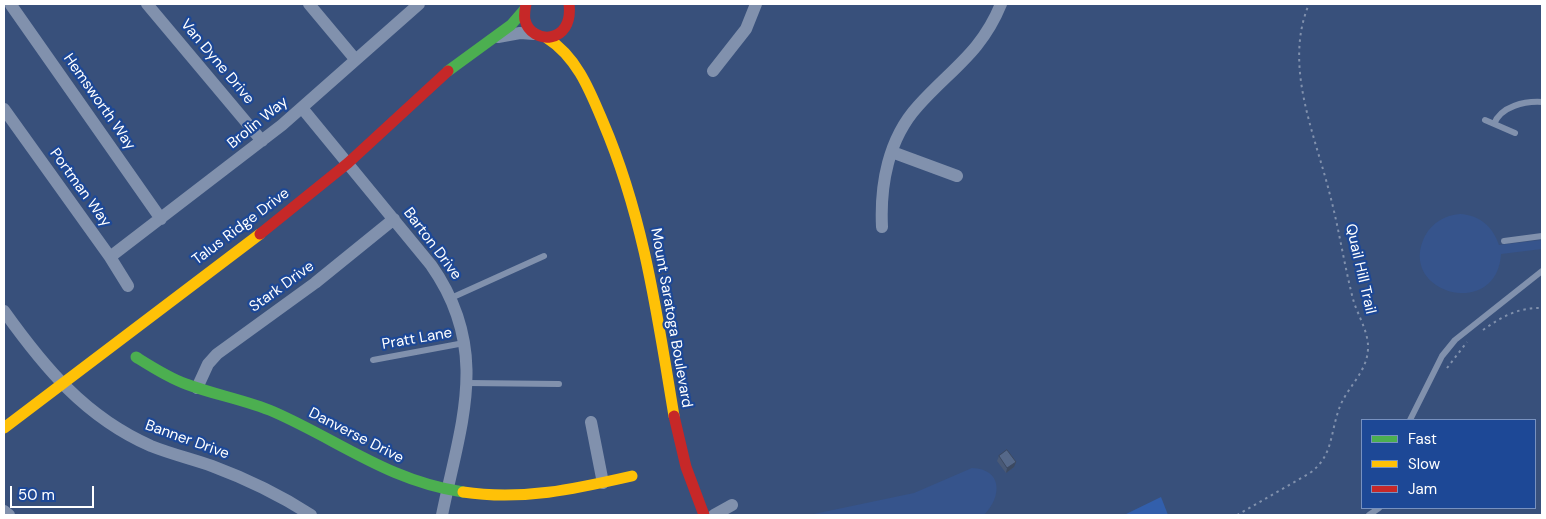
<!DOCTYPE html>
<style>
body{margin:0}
#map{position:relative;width:1546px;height:519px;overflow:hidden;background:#38507b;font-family:"DM Sans",sans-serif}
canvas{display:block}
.frame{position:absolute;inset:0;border:5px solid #fff;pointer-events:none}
.legend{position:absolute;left:1361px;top:419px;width:175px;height:90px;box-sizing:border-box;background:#1d4896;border:1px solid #7791c0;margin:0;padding:6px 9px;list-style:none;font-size:15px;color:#fff}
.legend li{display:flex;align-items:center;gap:10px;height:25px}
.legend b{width:25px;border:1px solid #7791c0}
.scale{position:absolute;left:10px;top:486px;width:84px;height:22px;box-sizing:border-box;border:2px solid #fff;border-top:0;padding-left:6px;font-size:15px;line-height:18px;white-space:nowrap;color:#fff;-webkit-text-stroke:4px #1d4896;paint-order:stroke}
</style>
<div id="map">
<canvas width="1546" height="519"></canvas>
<div class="frame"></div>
<ul class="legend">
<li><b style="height:6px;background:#4caf50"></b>Fast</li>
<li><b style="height:6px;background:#ffc107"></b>Slow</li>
<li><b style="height:6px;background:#c62828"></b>Jam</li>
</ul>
<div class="scale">50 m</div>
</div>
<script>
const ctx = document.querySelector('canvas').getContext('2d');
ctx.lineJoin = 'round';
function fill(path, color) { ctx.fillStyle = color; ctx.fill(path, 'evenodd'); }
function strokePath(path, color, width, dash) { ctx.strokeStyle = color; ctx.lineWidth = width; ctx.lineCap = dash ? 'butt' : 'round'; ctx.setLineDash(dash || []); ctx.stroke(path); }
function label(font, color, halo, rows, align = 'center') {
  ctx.font = font + ' "DM Sans",sans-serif'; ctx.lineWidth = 4.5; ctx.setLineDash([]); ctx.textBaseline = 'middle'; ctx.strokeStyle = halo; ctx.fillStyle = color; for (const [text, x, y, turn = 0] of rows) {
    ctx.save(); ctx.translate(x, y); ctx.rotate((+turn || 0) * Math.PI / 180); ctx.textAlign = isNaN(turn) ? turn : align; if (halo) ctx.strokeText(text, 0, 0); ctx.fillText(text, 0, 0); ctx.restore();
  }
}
const green = new Path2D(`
 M1161,497L1168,515H1124Z`);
const water = new Path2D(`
 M1460,214C1480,215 1493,227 1499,245L1542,240V249L1501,254C1497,321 1396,293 1425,236C1432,223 1445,215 1460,214Z
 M972,468C1003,469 1002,497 984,515H809L914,493Z`);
const path = new Path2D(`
 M1483,330C1501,317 1519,307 1542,308
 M1447,368L1467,342
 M1237,515L1310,473C1333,456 1330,434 1339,409C1346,388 1367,373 1368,349C1369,332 1357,314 1353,299C1344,264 1339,229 1330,195C1315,134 1283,66 1309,4`);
const lane = new Path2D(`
 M1485,120L1515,133
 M1494,124C1501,106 1525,101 1542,102
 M1504,241L1542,236
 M451,298L544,256
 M373,360L464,343
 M468,383L559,384
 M1410,420L1442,356L1455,340L1542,271
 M1369,515L1379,508`);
const street = new Path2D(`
 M147,4L262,141
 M309,4L355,59
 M11,5L161,219
 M498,37L520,33L534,34
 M713,71L746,29L756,4
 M302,108L431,265C491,350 461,422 442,515
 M4,109L110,257L128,286
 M892,152L957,176
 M882,227C880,185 888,139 918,106C951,69 981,53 1001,4
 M110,257L282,125L419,4
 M4,311C44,367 85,417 151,446C171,454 192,459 212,466C247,479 280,495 311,515
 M197,388L208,364L217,354L315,283L394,219
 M591,422L603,483
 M4,511L9,515
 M714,515L732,505`);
const fast = new Path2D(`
 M448,71L511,25L524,10
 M136,357C152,367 169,378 186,384C215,395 246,400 274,412C340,441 389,481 463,492`);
const slow = new Path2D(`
 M547,38C577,57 590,91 603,122C644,218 657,314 674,416
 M4,428L260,234
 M463,492C522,501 575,489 632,476`);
const jam = new Path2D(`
 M526,4C525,9 524,15 525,20C531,45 574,45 569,4
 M260,234L348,163L448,71
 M674,416L686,467L704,515`);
const wall = new Path2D(`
 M999,456L1014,467L1006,473L997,461Z`);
const shadedWall = new Path2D(`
 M1016,462L1014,467L1006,473L1007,468Z`);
const building = new Path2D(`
 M1007,450L1016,462L1007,468L999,456Z`);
const streetNames = [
 ["Van Dyne Drive",217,62,50],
 ["Hemsworth Way",99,102,55],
 ["Brolin Way",258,123,-39],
 ["Portman Way",80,188,54],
 ["Talus Ridge Drive",241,227,-37],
 ["Barton Drive",432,244,53],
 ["Quail Hill Trail",1360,269,77],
 ["Stark Drive",282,287,-36],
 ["Mount Saratoga Boulevard",671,318,80],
 ["Pratt Lane",417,339,-10],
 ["Danverse Drive",356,436,27],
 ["Banner Drive",187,440,20]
];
fill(green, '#325fac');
fill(water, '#36548c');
strokePath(path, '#8191ad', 2, [2.5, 4]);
strokePath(lane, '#8191ad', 6);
strokePath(street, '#8191ad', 12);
strokePath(fast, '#4caf50', 11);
strokePath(slow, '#ffc107', 11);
strokePath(jam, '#c62828', 11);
fill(wall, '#495976');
fill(shadedWall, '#3c4960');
fill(building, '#556889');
strokePath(building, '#3c4960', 1);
label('15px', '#fff', '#1d4896', streetNames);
</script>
